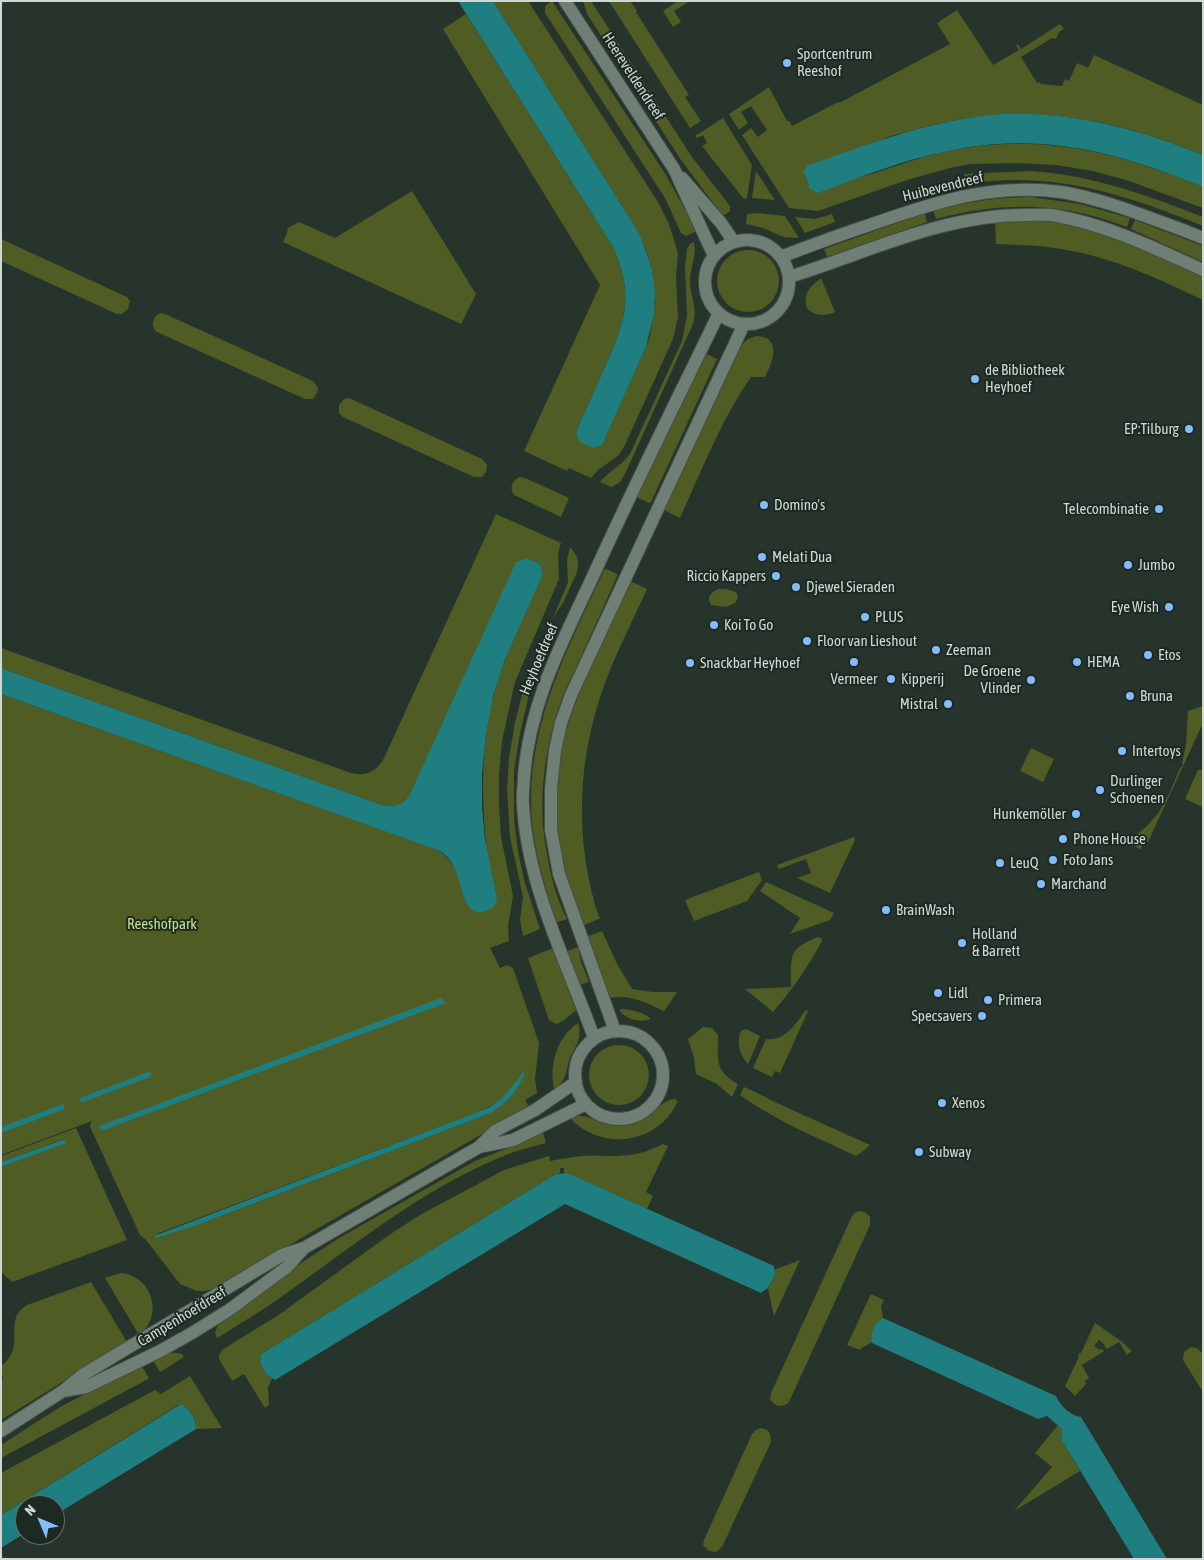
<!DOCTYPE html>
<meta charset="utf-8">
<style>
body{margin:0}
#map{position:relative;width:1204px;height:1560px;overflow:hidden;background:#26342c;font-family:"Asap Condensed",sans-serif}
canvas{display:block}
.frame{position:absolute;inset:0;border:2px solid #cfd8d3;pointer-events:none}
.north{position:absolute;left:15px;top:1495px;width:50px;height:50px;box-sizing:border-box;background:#1c2a22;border:1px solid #647069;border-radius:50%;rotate:315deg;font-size:14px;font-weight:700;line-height:20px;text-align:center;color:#cfd8d3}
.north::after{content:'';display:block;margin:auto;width:18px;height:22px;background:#84bbfb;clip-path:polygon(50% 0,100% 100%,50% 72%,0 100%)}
</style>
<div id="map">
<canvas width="1204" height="1560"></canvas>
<div class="frame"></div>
<div class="north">N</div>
</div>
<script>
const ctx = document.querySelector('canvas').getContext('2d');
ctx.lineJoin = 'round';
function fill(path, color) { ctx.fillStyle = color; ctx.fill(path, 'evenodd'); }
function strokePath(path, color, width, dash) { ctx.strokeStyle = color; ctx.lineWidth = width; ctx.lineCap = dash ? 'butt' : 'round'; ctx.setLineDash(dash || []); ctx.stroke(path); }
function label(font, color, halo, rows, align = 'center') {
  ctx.font = font + ' "Asap Condensed",sans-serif'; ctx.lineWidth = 4; ctx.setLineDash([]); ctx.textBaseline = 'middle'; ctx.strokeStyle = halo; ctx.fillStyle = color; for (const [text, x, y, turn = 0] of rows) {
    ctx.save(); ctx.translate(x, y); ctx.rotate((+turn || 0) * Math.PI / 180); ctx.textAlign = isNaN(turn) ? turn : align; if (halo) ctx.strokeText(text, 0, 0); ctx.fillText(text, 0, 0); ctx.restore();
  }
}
const green = new Path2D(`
 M493,1H528L658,202L669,224L678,253L676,277L678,317L673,339L624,447L618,456L598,470L591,478L569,468L567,471L524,451L600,285L443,29L466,14L613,247C635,295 625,323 604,369C595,390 585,411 576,432L602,444L646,347L650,336L655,303L652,269L645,248L636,228Z
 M552,1L666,175L697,231L686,236L681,233L665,198L545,13V6Z
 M583,1H591L692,157L730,206V211L723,216L681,160L587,14Z
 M609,1H630L637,11L636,12L689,95L685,97L701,121L690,128Z
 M678,1H690L674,11L681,22L673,27L663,11Z
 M957,10L993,65L1019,50L1016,45L1018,44L1021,49L1060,24L1064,29L1059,32L1056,39L1052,38L1021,57L1037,83L1040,82L1041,84L1062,86L1065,79L1069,81L1077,63L1088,68L1094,55L1203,105V155C1106,115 1016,100 914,130C903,133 891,135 881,140C855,150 830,163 805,175L809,186C828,182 849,180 868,175C895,167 921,156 948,151C1041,132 1117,152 1203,187V208L1129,181L1093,171L1056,165L1018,163L970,164L950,168L907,180L818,211L789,208L742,135L751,128L758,137L767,130L751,106L741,112L748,123L739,130L729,114L769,87L787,121H789L792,126L838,102L839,103L950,44L937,23Z
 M723,118L752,165L747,198L746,199L743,198L702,146L707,143L703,135L697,138L695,136Z
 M756,171L775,200L752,198Z
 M1031,171C1091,175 1147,195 1203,217V226C1125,194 1051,170 966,184L964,174Z
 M412,191L476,294L461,324L283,242L288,230L286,229L299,222L335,238Z
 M1031,197L1080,204L1130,218L1127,227C1063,202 1002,201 936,219L933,211C966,202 998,197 1031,197Z
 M757,213L785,216L799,238L784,237L763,228L746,224L747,214Z
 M925,213L927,222L827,257L824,249Z
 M832,214L835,222L805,233L795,217L815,219Z
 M995,220C1013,220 1031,219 1049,221C1100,225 1157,255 1203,276V300C1157,278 1112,257 1061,249C1040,245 1018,245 996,244Z
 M1135,220L1203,246V262L1131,229Z
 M1,239L127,297L130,301L128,309L122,314H117L1,261Z
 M694,242C697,256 690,267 690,281C690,296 698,309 693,324L625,474L620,482L612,487L600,482C609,471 621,466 630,454L682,341L687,316L685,266L687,249L690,244Z
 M717 281a31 31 0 1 1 62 0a31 31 0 1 1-62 0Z
 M821,278L835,312C823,318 802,315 806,297C807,289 815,283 821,278Z
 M160,313L165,314L313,381L318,388L317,393L313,399H305L157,332C150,326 152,317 160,313Z
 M757,336C782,337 773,362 765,377H751C721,420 702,470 680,518L662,509L740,346L748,339Z
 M703,352L717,359L651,502L649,503L638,498L637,496Z
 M349,398L482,459L487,465L486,472L482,477H474L343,417L339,413V405L344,399Z
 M519,477L525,478L569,498L561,517L514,495C509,488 512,481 519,477Z
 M496,514L561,543L558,553L559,579L515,682L502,741L499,774V806L501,837L513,896L508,926L509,941L490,948L500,968L507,965L513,968L539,1043L535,1079L537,1093L525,1100L529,1107L315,1230L231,1280L215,1289L204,1291H197L180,1284L146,1240L140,1235L91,1129L90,1126L92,1121L1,1155V694L435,849C457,859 462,887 470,908L480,912L491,908C486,835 475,769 493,697C504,654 525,614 543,574L540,564L526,558L410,794C404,804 394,808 382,805L1,668V648L351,773C366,777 377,771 384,758ZM525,1069C521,1088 507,1102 491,1113L203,1223L154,1235L481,1111C503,1101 511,1088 525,1069Z
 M570,547C577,554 580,562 577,572L563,603L553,618L568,582L567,560Z
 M606,569L617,574V576C605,604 592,632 580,659C574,673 566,687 561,701C544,750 537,802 547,854C551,877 556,898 567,919L555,923C548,892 537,863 533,831C522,733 565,655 604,570Z
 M630,581L647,589C633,620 617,651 605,683C577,758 574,841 599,917L601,918L582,926L567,884L556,826L557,774L563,739L580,690Z
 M718,589H726L736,592L738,598L735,603L726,607L711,605C706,597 711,592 718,589Z
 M527,675L528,699L520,733L514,771V819L518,851L524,880L540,929L523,936L520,920L523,897L510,837L507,790L509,758L515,722Z
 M1203,706V723L1148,842L1145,841L1140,850L1129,841L1147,826L1159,812L1169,794L1180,768L1183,765L1182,763L1186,745L1188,711Z
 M1031,748L1054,759L1043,782L1020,771Z
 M1198,770H1203V807L1185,799Z
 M854,837L855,840L830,893L797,878L811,873L806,859L779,869L777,865Z
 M759,872L762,880L747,901L694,921L685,900Z
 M766,882L834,913L830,920L790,934L800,918L760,891Z
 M602,931L617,964L632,989L653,992H677L665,1010L663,1011C648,1003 629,994 611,998L602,981L586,937Z
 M818,937L821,938L822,941C808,967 792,990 773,1012L745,989L791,987C791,957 787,949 818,937Z
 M578,947L581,962L589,982L580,985L572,963L565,952Z
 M553,948L576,1010L563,1021L556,1024L549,1020L528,958Z
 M622,1009C632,1010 644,1012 651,1019C639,1023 627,1020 619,1010Z
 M806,1010L808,1011L780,1073L775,1071L772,1077L753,1068L766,1039C785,1042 796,1023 806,1010Z
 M578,1023C584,1038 573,1049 569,1061C566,1072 565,1084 554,1089C549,1066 557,1036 578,1023Z
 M703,1027L712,1028L718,1035C718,1059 714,1071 738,1084L732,1097L717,1084L696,1074L694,1058L688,1039Z
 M746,1029L760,1036L748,1064C740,1055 735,1040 742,1030Z
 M589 1075a30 30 0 1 1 60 0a30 30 0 1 1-60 0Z
 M744,1087L768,1098V1099L870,1145L862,1152L856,1156C816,1137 776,1121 740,1095Z
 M675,1099L678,1101C674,1109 669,1117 662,1123C635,1147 594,1144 570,1118C585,1110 603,1126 619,1125C628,1124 638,1122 646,1118C656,1111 662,1100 675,1099Z
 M76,1128L127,1240L12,1282L1,1272V1167L66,1142L64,1139L1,1162V1156Z
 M543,1132L546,1143C531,1147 514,1151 499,1158C419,1191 351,1248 281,1297C260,1312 238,1325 217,1338L215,1333L219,1322L268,1285L339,1238L475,1161L513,1146Z
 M663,1144L668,1146L646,1192L653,1196L647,1209L568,1173H564V1168H560V1173L556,1174L261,1354L260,1363L266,1374L272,1378L268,1388L269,1405L265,1408L244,1374L232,1381L219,1359V1356L222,1350L280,1314L389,1235L420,1215L504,1170L549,1156L550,1161C560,1159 571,1157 582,1156C613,1155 633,1160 663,1144Z
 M861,1211L866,1213L870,1217V1225L789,1402C783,1409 774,1406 770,1399L771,1393L852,1216L856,1212Z
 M800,1260L774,1316L768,1289L775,1275L774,1270Z
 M121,1273C153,1276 164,1317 139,1335L105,1278Z
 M91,1282L127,1342L1,1420V1381L3,1380L1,1366C28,1347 1,1320 27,1305Z
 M871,1294L884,1300L881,1306L883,1318C875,1324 872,1331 872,1342L862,1348L860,1350L847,1345Z
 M1095,1323L1121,1341L1132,1351L1127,1355L1119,1342L1107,1349L1104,1346L1105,1345L1099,1340L1094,1346L1100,1350L1102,1349L1104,1351L1082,1365L1089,1378L1085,1381L1086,1384L1075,1396L1065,1386L1078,1359L1079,1353H1081Z
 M1191,1347L1197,1348L1203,1354V1392L1183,1360L1184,1352Z
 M169,1352L182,1354L184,1357L160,1372L153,1360Z
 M141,1365L149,1378L148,1379L1,1458V1445L60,1407Z
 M190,1376L222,1428L196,1429C196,1418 191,1409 180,1404L1,1515V1473L155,1390L161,1394Z
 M1058,1425L1062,1429L1061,1439L1080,1471L1014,1511L1052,1467L1035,1453Z
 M761,1428L767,1430L770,1434L771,1442L722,1547L716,1552L709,1551L703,1545L704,1540L752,1434L756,1430Z`);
const water = new Path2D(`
 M458,1H493L636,228L641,238L652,269L655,292L654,314L646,347L602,445L593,448L580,442L576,432C585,411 595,390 604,369C625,323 635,295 613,247Z
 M1002,114C1073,111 1139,129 1203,155V187C1118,152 1040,131 948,151C903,160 860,177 818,193L808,188L809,186L805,175L803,174L807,166C871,143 934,119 1002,114Z
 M526,558L540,564L543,574L505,659L493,696L486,734L482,774V807L485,840L497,899L493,908L479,913C476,912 471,910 469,907C458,888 460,864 440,851L1,694V668L382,805C394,808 404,804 410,794L516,562Z
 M441,998L446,1003L101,1131L99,1126Z
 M526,1068C521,1088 508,1102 491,1113L203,1223L156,1238L154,1236L488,1108C505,1098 514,1083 526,1068Z
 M148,1072L152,1073L150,1077L81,1103L80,1098Z
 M63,1104L65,1109L1,1133V1127Z
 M65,1139L66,1143L1,1167V1162Z
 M568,1173L774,1266L775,1275L768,1288L761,1293L565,1204L275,1380L266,1374L260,1363L261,1354L556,1174Z
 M883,1318L1056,1396C1060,1406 1071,1416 1081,1417L1167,1559H1134L1061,1439L1062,1429L1047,1416L1038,1419L872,1343C870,1333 874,1323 883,1318Z
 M181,1404C190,1409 196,1418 196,1429L55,1515V1505H25V1533L1,1548V1515Z`);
const minor = new Path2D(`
 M565,1L674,169L714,256
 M682,178L721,223L734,242
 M705 282a42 42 0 1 1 84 0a42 42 0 1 1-84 0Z
 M781,257C813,244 846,233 878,222C939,201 995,183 1061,192C1104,199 1147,217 1188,232L1203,238
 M789,277C867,253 944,214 1027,215C1037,215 1047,214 1057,216C1108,225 1156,249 1203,270
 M615,1031L559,874L551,830V789L555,750L561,723L571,695L744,324
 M575 1075a44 44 0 1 1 88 0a44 44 0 1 1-88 0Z
 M594,1038C567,962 527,886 523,804C522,795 524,785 524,776C530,701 563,641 594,574C634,486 677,400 719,313
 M479,1147L513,1140L586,1104
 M63,1391L86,1387L160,1351L192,1333L229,1310L287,1267L304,1248
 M1,1431L63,1391L81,1376L282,1255L304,1248L479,1147L495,1131L535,1110L576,1082`);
const markers = [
 [787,63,5,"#84bbfb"],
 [975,379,5,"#84bbfb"],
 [1189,429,5,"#84bbfb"],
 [764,505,5,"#84bbfb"],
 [1159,509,5,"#84bbfb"],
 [762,557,5,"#84bbfb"],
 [1128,565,5,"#84bbfb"],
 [776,576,5,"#84bbfb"],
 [796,587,5,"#84bbfb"],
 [1169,607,5,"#84bbfb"],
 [865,617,5,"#84bbfb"],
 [714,625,5,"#84bbfb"],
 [807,641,5,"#84bbfb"],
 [936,650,5,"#84bbfb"],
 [1148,655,5,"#84bbfb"],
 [854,662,5,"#84bbfb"],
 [1077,662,5,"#84bbfb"],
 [690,663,5,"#84bbfb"],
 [891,679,5,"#84bbfb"],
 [1031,680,5,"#84bbfb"],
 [1130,696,5,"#84bbfb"],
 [948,704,5,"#84bbfb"],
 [1122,751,5,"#84bbfb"],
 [1100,790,5,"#84bbfb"],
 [1076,814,5,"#84bbfb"],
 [1063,839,5,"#84bbfb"],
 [1053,860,5,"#84bbfb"],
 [1000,863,5,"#84bbfb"],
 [1041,884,5,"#84bbfb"],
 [886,910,5,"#84bbfb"],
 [962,943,5,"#84bbfb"],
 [938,993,5,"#84bbfb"],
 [988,1000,5,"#84bbfb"],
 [982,1016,5,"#84bbfb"],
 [942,1103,5,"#84bbfb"],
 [919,1152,5,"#84bbfb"]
];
const poiNames = [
 ["Sportcentrum",797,54],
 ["Reeshof",797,71],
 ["de Bibliotheek",985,370],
 ["Heyhoef",985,387],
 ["EP:Tilburg",1179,429,"right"],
 ["Domino's",774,505],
 ["Telecombinatie",1149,509,"right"],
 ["Melati Dua",772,557],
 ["Jumbo",1138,565],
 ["Riccio Kappers",766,576,"right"],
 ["Djewel Sieraden",806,587],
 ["Eye Wish",1159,607,"right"],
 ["PLUS",875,617],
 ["Koi To Go",724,625],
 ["Floor van Lieshout",817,641],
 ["Zeeman",946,650],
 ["Etos",1158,655],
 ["HEMA",1087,662],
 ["Snackbar Heyhoef",700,663],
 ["De Groene",1021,671,"right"],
 ["Vlinder",1021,688,"right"],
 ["Vermeer",854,679,"center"],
 ["Kipperij",901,679],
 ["Bruna",1140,696],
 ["Mistral",938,704,"right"],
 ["Intertoys",1132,751],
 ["Durlinger",1110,781],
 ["Schoenen",1110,798],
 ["Hunkemöller",1066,814,"right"],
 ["Phone House",1073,839],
 ["Foto Jans",1063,860],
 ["LeuQ",1010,863],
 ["Marchand",1051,884],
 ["BrainWash",896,910],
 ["Holland",972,934],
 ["& Barrett",972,951],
 ["Lidl",948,993],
 ["Primera",998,1000],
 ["Specsavers",972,1016,"right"],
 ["Xenos",952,1103],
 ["Subway",929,1152]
];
const streetNames = [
 ["Heereveldendreef",633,76,57],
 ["Huibevendreef",943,187,-14],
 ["Heyhoefdreef",539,659,-67],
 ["Campenhoefdreef",182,1317,-31]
];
const parkNames = [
 ["Reeshofpark",162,924]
];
fill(green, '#4f5c24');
fill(water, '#1f7e7f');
strokePath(minor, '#445149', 14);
strokePath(minor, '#6f7f75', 12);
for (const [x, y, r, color] of markers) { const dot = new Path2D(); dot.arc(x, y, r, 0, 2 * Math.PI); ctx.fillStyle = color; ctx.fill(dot); strokePath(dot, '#1c2a22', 2); }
label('15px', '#cfd8d3', '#1c2a22', poiNames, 'left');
label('15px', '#cfd8d3', '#1c2a22', streetNames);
label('15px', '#c8de88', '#1c2a22', parkNames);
</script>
